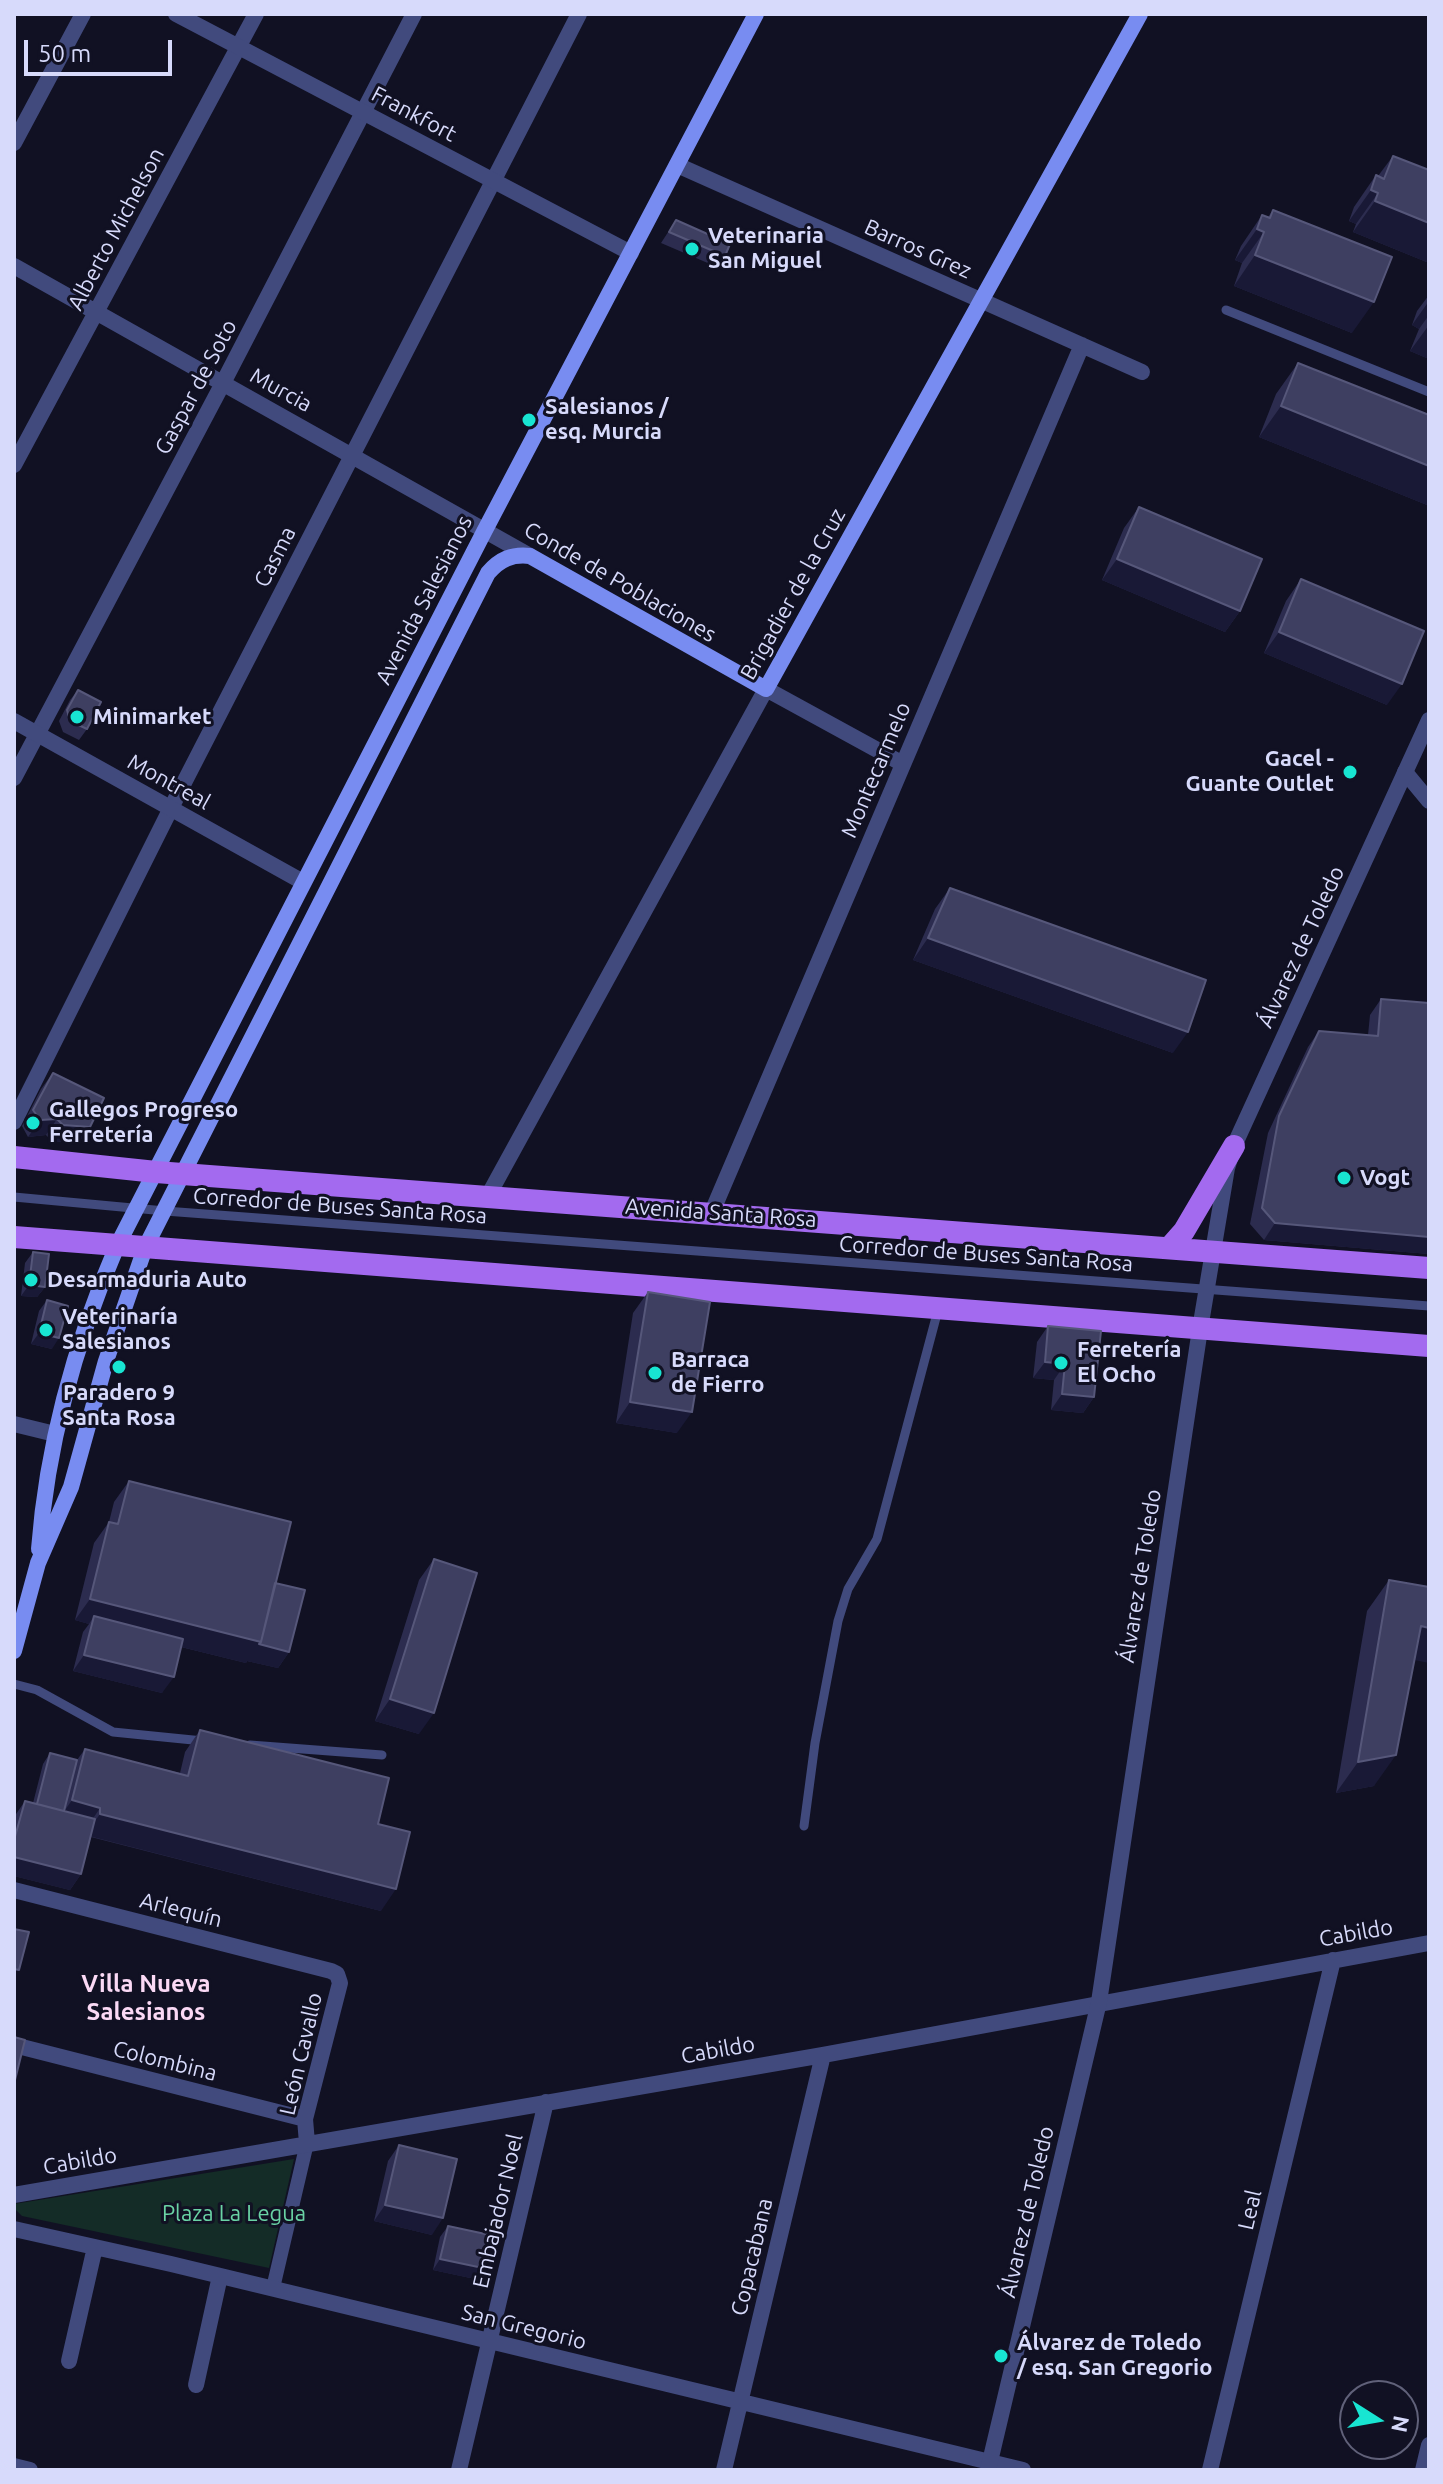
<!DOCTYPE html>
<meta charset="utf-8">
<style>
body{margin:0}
#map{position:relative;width:1443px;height:2484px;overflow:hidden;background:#111123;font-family:Ubuntu,sans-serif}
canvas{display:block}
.frame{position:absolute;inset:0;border:16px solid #d7dafb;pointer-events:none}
.north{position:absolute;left:1339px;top:2380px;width:80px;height:80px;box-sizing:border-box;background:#111123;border:2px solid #606179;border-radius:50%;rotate:101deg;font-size:22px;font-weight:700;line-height:32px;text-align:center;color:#d7dafb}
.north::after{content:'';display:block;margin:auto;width:28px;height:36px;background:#18e5d2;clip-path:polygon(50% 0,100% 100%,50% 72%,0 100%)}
.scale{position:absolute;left:24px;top:40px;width:148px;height:36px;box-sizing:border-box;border:4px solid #d7dafb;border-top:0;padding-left:10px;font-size:24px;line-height:28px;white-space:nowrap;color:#d7dafb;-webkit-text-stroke:6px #111123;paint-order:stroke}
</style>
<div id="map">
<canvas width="1443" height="2484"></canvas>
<div class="frame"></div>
<div class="north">N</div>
<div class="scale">50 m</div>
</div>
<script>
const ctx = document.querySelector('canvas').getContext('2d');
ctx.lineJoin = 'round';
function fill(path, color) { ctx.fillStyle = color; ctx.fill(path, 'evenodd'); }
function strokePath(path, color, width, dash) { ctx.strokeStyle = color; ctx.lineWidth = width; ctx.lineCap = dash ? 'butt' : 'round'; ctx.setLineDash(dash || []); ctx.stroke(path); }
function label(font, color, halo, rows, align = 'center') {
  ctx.font = font + ' Ubuntu,sans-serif'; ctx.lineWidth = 6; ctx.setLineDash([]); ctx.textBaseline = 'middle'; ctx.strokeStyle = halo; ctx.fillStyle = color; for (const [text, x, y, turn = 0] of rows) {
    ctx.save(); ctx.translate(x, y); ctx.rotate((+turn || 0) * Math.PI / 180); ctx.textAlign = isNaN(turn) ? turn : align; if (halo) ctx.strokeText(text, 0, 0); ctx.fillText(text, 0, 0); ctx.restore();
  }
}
const green = new Path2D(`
 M294,2159L269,2268L22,2216L14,2208V2204Z`);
const service = new Path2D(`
 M1226,310L1429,392
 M14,1197L165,1211L1429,1306
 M14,1684L37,1690L113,1732L203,1741
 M250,1745L382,1755
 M804,1826L815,1743L838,1621L848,1589L877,1539L938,1310`);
const pedestrian = new Path2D(`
 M273,2288L307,2143`);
const minor = new Path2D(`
 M14,143L83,14
 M677,165L1142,372
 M14,266L530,556
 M14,465L256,14
 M1405,772L1429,801
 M14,778L223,383L414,14
 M14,1122L171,808L579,14
 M488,1196L766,689L903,764
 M712,1212L1082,345
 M14,1424L55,1434
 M14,1890L331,1971L337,1974L340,1983L305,2119L307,2143
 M14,2045L305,2119
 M14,2195L823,2055L1429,1943
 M14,2229L171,2264L1023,2470
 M69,2361L95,2247
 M196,2385L220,2276
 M14,2466L30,2470
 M459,2470L546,2102
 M724,2470L823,2055
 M1210,2470L1333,1960
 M1423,2470L1429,2445`);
const tertiary = new Path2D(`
 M176,14L631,253
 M14,721L303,882
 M988,2470L1099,2002L1200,1329L1227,1168L1234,1146L1429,720`);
const secondary = new Path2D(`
 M39,1549C47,1444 75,1343 117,1246L485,530L756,14
 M14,1651L38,1563L71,1487L106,1361L145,1248L488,573C500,559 512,554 530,556L766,689L1140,14`);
const primary = new Path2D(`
 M14,1157L156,1172L1429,1268
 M14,1237L1429,1346
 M1169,1248L1184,1231L1234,1146`);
const wall = new Path2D(`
 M1393,156L1429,170V263L1353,232L1356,224L1349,221L1354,207L1376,175L1378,176Z
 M1273,210L1352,333L1234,286L1242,263L1235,260L1241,246L1262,215L1268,217Z
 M676,220L725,256L717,267L661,243Z
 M1429,295V359L1410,351L1419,329L1412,325L1417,311Z
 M1298,363L1429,415V502L1427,505L1259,437L1276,394Z
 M1139,507L1240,611L1225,632L1102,580L1124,528Z
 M1301,579L1387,705L1264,653L1286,601Z
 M78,690L87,729L79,740L63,732L59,721L70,700Z
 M950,888L1173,1053L913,960L935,909Z
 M1381,999L1429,1003V1254L1264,1240L1250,1224L1268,1133L1308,1047L1319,1031L1368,1035L1370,1015Z
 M53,1073L90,1127L78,1143L52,1141L46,1135L28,1137L22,1126L41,1089Z
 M33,1252L45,1287L37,1297L21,1296L25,1263Z
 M648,1292L677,1433L616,1423L633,1313Z
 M47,1300L52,1349L31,1344L39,1311Z
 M1048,1326L1094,1397L1083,1413L1051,1410L1054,1380L1033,1378L1037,1342Z
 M129,1481L275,1583L289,1652L278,1668L247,1661L246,1663L181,1647L162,1693L73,1671L83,1632L89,1624L75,1620L94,1543L109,1522L114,1502Z
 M434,1559L419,1734L375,1721L419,1580Z
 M1389,1580L1414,1660L1374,1786L1336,1793L1367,1611Z
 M200,1730L378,1824L381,1911L91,1837L81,1874L70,1890L14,1876V1817L25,1801L33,1803L43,1764L50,1753L77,1760L85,1749L180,1773L185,1752Z
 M399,2145L432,2235L374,2221L388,2161Z
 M448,2226L475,2279L433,2270L440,2237Z`);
const shadedWall = new Path2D(`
 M1371,190L1378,193L1356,224L1349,221Z
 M1375,201L1429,223V263L1353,232Z
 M1257,229L1264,232L1242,263L1235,260Z
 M1255,255L1374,302L1352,333L1234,286Z
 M1429,301V315L1419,329L1412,325Z
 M1429,325V359L1410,351Z
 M1281,406L1429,466V502L1427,505L1259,437Z
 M1117,559L1240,611L1225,632L1102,580Z
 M1279,632L1402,684L1387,705L1264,653Z
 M928,938L1188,1032L1173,1053L913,960Z
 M57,1119L46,1135L28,1137L40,1120Z
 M63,1125L90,1127L78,1143L52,1141Z
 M1275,1223L1429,1237V1254L1264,1240Z
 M29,1285L45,1287L37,1297L21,1296Z
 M39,1333L59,1338L52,1349L31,1344Z
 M1045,1362L1065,1364L1054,1380L1033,1378Z
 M1062,1394L1094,1397L1083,1413L1051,1410Z
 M630,1402L692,1412L677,1433L616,1423Z
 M90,1599L261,1642L289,1652L278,1668L247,1661L246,1663L125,1633L94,1616L89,1624L75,1620Z
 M1421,1626L1429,1628V1663L1399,1657Z
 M84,1655L174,1677L162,1693L73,1671Z
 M390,1699L434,1713L419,1734L375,1721Z
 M1396,1755L1374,1786L1336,1793L1358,1762Z
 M72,1800L100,1808L86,1829L61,1816Z
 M100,1814L396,1889L381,1911L85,1835Z
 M14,1857L81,1874L70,1890L14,1876Z
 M385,2205L443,2218L432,2235L374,2221Z
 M440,2259L483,2268L475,2279L433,2270Z`);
const building = new Path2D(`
 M1393,156L1429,170V223L1375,201L1378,193L1371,190L1376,175L1384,179Z
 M1273,210L1392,257L1374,302L1255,255L1264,232L1257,229L1262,215L1270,218Z
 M676,220L730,244L725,256L669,232Z
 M1298,363L1429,415V466L1281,406Z
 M1139,507L1262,559L1240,611L1117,559Z
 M1301,579L1424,631L1402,684L1279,632Z
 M78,690L101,702L87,729L70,721L67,710Z
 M950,888L1206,980L1188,1032L928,938Z
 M1381,999L1429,1003V1237L1275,1223L1262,1208L1279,1116L1319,1031L1378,1036Z
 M53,1073L104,1098L90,1127L63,1125L57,1119L40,1120L33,1110Z
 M33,1252L49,1254L45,1287L29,1285Z
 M648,1292L710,1302L692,1412L630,1402Z
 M47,1300L68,1306L59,1338L39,1333Z
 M1048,1326L1101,1331L1094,1397L1062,1394L1065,1364L1045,1362Z
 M129,1481L291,1522L261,1642L90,1599L109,1522L118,1524Z
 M434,1559L477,1573L434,1713L390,1699Z
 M1389,1580L1429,1587V1628L1421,1626L1396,1755L1358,1762Z
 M275,1583L305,1590L289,1652L259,1644L261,1642Z
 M94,1616L183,1639L174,1677L84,1655Z
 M200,1730L389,1778L378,1824L410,1832L396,1889L100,1814V1808L72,1800L85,1749L188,1776Z
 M50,1753L77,1760L64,1811L37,1804Z
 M25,1801L95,1819L81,1874L14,1857V1840Z
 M14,1929L29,1932L19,1970L14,1969Z
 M14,2037L25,2040L15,2080H14Z
 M399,2145L457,2159L443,2218L385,2205Z
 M448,2226L490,2235L483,2268L440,2259Z`);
const markers = [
 [692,249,8,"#18e5d2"],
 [529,420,8,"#18e5d2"],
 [77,717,8,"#18e5d2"],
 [1350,772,8,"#18e5d2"],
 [33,1123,8,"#18e5d2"],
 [1344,1178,8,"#18e5d2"],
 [31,1280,8,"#18e5d2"],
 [46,1330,8,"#18e5d2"],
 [1061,1363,8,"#18e5d2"],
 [119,1367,8,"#18e5d2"],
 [655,1373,8,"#18e5d2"],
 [1001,2356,8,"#18e5d2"]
];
const streetNames = [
 ["Frankfort",414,114,28],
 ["Alberto Michelson",116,229,-62],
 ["Barros Grez",918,249,24],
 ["Gaspar de Soto",196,387,-62],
 ["Murcia",281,390,29],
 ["Casma",275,557,-63],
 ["Conde de Poblaciones",620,582,30],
 ["Brigadier de la Cruz",793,594,-61],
 ["Avenida Salesianos",424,600,-63],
 ["Montecarmelo",876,770,-67],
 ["Montreal",169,782,29],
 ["Álvarez de Toledo",1301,947,-65],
 ["Corredor de Buses Santa Rosa",340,1206,4],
 ["Avenida Santa Rosa",721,1213,4],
 ["Corredor de Buses Santa Rosa",986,1254,4],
 ["Álvarez de Toledo",1140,1576,-81],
 ["Arlequín",181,1910,14],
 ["Cabildo",1356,1933,-10],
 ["Cabildo",718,2050,-10],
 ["León Cavallo",301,2054,-77],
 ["Colombina",165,2061,14],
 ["Cabildo",80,2161,-10],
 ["Leal",1250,2210,-77],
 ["Embajador Noel",498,2211,-77],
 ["Álvarez de Toledo",1027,2212,-77],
 ["Copacabana",752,2257,-77],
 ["San Gregorio",524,2327,14]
];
const poiNames = [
 ["Veterinaria",708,236],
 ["San Miguel",708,261],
 ["Salesianos /",545,407],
 ["esq. Murcia",545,432],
 ["Minimarket",93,717],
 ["Gacel -",1334,759,"right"],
 ["Guante Outlet",1334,784,"right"],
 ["Gallegos Progreso",49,1110],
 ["Ferretería",49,1135],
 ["Vogt",1360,1178],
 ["Desarmaduria Auto",47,1280],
 ["Veterinaría",62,1317],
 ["Salesianos",62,1342],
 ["Ferretería",1077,1350],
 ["El Ocho",1077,1375],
 ["Barraca",671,1360],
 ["de Fierro",671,1385],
 ["Paradero 9",119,1393,"center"],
 ["Santa Rosa",119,1418,"center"],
 ["Álvarez de Toledo",1017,2343],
 ["/ esq. San Gregorio",1017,2368]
];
const parkNames = [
 ["Plaza La Legua",234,2214]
];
const neighbourhoodNames = [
 ["Villa Nueva",146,1984],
 ["Salesianos",146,2012]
];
fill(green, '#142c27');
strokePath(service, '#414a7d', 9);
strokePath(pedestrian, '#414a7d', 14);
strokePath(minor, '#414a7d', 16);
strokePath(tertiary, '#414a7d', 16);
strokePath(secondary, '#788cf1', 16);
strokePath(primary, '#a36aef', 22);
fill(wall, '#2c2c4f');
fill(shadedWall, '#191936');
fill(building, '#3e3f61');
strokePath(building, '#56577a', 2);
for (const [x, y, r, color] of markers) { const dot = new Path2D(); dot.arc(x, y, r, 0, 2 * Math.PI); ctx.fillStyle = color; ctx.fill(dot); strokePath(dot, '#111123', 3); }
label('22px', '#d7dafb', '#111123', streetNames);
label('bold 22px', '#d7dafb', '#111123', poiNames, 'left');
label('22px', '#6ad3a5', '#111123', parkNames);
label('bold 24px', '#fbd9f5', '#111123', neighbourhoodNames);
</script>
